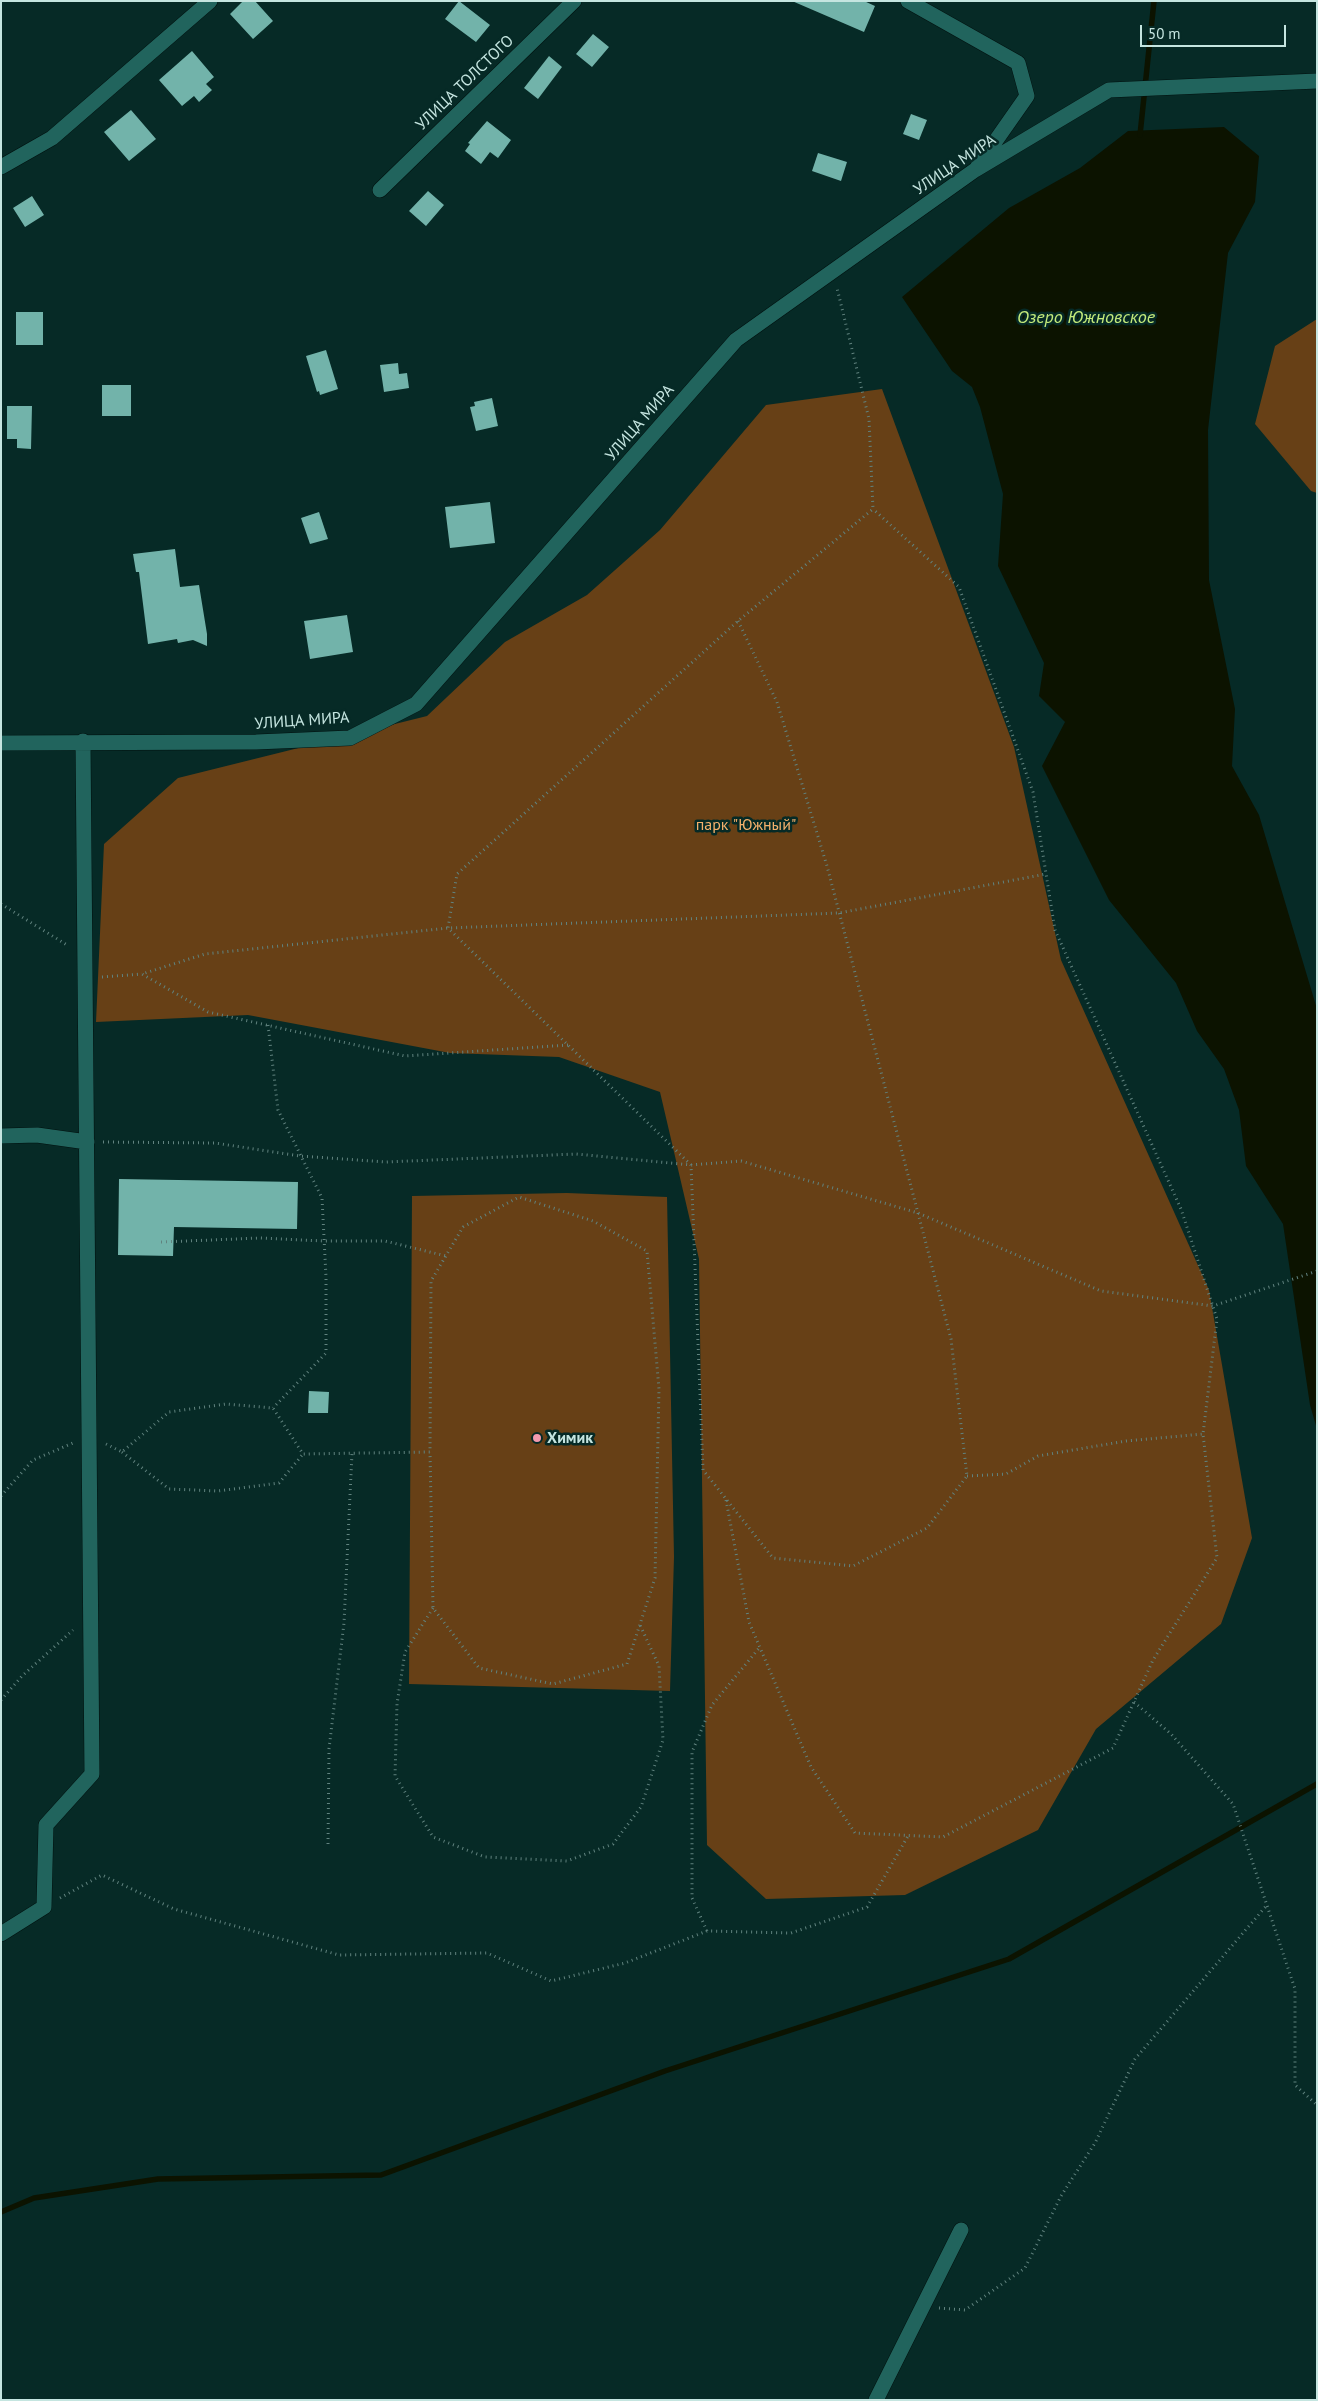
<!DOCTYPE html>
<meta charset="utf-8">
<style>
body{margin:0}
#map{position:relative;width:1318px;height:2401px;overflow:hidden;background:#062a26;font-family:"PT Sans",sans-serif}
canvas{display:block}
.frame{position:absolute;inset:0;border:2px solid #c5e5e0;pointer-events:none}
.scale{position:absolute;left:1140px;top:25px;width:146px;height:22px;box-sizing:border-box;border:2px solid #c5e5e0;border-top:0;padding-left:6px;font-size:15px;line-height:18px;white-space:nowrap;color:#c5e5e0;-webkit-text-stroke:4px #062a26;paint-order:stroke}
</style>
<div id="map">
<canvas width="1318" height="2401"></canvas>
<div class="frame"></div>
<div class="scale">50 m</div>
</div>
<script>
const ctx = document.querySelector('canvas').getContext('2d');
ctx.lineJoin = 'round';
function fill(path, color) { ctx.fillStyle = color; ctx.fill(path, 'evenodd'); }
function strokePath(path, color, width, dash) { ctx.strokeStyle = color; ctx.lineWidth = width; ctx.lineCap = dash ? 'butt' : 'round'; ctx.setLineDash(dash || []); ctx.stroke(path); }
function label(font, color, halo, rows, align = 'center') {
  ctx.font = font + ' "PT Sans",sans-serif'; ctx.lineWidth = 5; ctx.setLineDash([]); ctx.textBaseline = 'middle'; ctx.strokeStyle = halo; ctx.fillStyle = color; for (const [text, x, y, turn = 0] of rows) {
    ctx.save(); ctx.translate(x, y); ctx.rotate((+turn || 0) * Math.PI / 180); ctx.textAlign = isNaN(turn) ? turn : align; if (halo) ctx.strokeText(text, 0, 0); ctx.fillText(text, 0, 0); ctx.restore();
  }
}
const green = new Path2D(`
 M1317,319V493L1311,491L1255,424L1275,346Z
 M882,389L1014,747L1061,960L1209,1290L1252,1538L1221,1624L1096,1729L1038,1830L905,1895L766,1899L707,1845L699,1259L660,1092L559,1057L450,1053L248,1015L96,1022L104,844L178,778L427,716L505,642L587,595L660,530L766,405Z
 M567,1193L667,1197L674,1557L670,1691L409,1684L412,1196Z`);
const water = new Path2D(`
 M1224,127L1259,156L1255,202L1228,253L1208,430L1209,580L1235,709L1232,766L1259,815L1317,1009V1429L1310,1405L1283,1224L1246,1166L1239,1110L1224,1069L1197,1031L1176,983L1109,900L1042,766L1065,722L1039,696L1044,663L998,566L1003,494L980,407L972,387L952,371L902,297L1009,208L1080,168L1128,131Z`);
const stream = new Path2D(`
 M1140,135L1154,1
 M1,2212L34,2198L158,2179L381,2175L665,2071L1009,1959L1317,1784`);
const building = new Path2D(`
 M243,1H255L273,21L253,39L230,14Z
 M459,1L490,25L476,42L445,19Z
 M792,1H864L875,6L864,32Z
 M593,34L609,47L592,67L576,54Z
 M192,51L214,77L206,84L212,90L199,102L194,96L182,106L159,80Z
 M549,56L562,67L538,99L524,88Z
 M131,110L156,139L129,161L104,132Z
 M911,114L927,120L919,140L903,134Z
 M487,121L511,140L498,158L490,152L481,164L465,151L470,144L468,143Z
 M818,153L847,162L841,181L812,171Z
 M428,191L444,205L426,226L409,211Z
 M32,196L44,215L25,227L13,208Z
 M16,312H43V345H16Z
 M326,350L338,389L320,395L319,391L317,392L306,356Z
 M398,363L399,374L407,373L409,388L384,392L380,365Z
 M102,385H131V416H102Z
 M492,398L498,426L476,431L470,407L475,406L474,402Z
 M7,406H32L31,449L17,448V439H7Z
 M490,502L495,543L450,548L445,507Z
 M319,512L328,539L310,544L301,518Z
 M175,549L180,587L199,585L207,634V646L193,640L178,643L177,639L148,644L139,572H136L133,554Z
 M347,615L353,652L310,659L304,621Z
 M119,1179L298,1182L297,1229L174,1227L173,1256L118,1255Z
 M309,1391L329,1392L328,1413H308Z`);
const path = new Path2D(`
 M738,621L777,702L827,866L951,1339L967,1476L927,1528L853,1566L773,1558L703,1470L691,1165L448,928L457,874L738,621L873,509L869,419L837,288
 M1,904L67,945
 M102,977L142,974
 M268,1025L278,1110L322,1198L326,1277V1353L273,1408
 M568,1045L405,1056L208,1012L142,974L205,954L448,928L839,913L1046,874
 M103,1142L215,1143L300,1156L386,1162L576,1154L691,1165L741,1161L918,1213L1101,1291L1213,1306L1317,1271
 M161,1242L260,1238L324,1241H385L446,1256
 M106,1444L122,1452L169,1412L226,1404L273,1408L303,1454L430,1452L431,1281L463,1227L519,1197L593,1221L647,1251L659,1389L655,1578L627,1664L553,1684L479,1668L433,1608L430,1452
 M122,1452L169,1489L218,1491L279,1483L303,1454
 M967,1476L1006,1474L1038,1456L1126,1441L1203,1434
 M1,1496L33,1460L73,1443
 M726,1500L749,1622L811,1767L855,1833L943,1837L1113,1748L1153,1660L1217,1558L1203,1434L1217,1319L1181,1209L1055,930L1033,792L959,587L873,509
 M433,1608L405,1652L397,1704L395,1776L433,1837L485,1857L567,1861L613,1844L641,1807L663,1740L659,1666L640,1625
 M1,1700L22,1676L73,1630
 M1134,1702L1171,1734L1233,1804L1295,1989V2085L1317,2105
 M328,1844L329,1749L344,1623L352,1453
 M60,1898L102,1875L174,1909L339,1955L487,1953L551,1981L625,1963L707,1931L791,1933L867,1907L908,1836
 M707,1931L692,1898V1752L712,1705L760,1647
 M939,2308L965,2310L1025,2268L1061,2196L1095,2143L1135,2059L1267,1905`);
const minor = new Path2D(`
 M908,1L1018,63L1027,96L978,166
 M1,167L52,138L210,1
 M380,190L574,1
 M1,743L256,742L350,738L416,704L736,340L975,170L1109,90L1317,81
 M1,1136L37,1135L87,1142
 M1,1934L44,1907L46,1825L92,1774L83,741
 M876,2400L961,2230`);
const markers = [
 [537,1438,5,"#f29aae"]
];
const streetNames = [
 ["УЛИЦА ТОЛСТОГО",465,83,-44],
 ["УЛИЦА МИРА",955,165,-34],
 ["УЛИЦА МИРА",640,423,-49],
 ["УЛИЦА МИРА",302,721,-4]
];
const parkNames = [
 ["парк \"Южный\"",746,825]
];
const poiNames = [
 ["Химик",547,1438]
];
const waterNames = [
 ["Озеро Южновское",1086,318]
];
fill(green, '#674016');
fill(water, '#0c1300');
strokePath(stream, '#0c1300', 5.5);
fill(building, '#72b3aa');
strokePath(minor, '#00110f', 16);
strokePath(path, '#61837f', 3, [1, 4]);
strokePath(minor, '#21645d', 15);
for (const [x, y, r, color] of markers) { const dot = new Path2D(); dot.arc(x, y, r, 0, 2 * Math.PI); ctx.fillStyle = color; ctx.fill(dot); strokePath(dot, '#062a26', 2); }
label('16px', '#c5e5e0', '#062a26', streetNames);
label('16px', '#f4b06c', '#062a26', parkNames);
label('bold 16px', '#c5e5e0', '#062a26', poiNames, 'left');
label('italic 18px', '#c4ea7b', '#062a26', waterNames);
</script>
